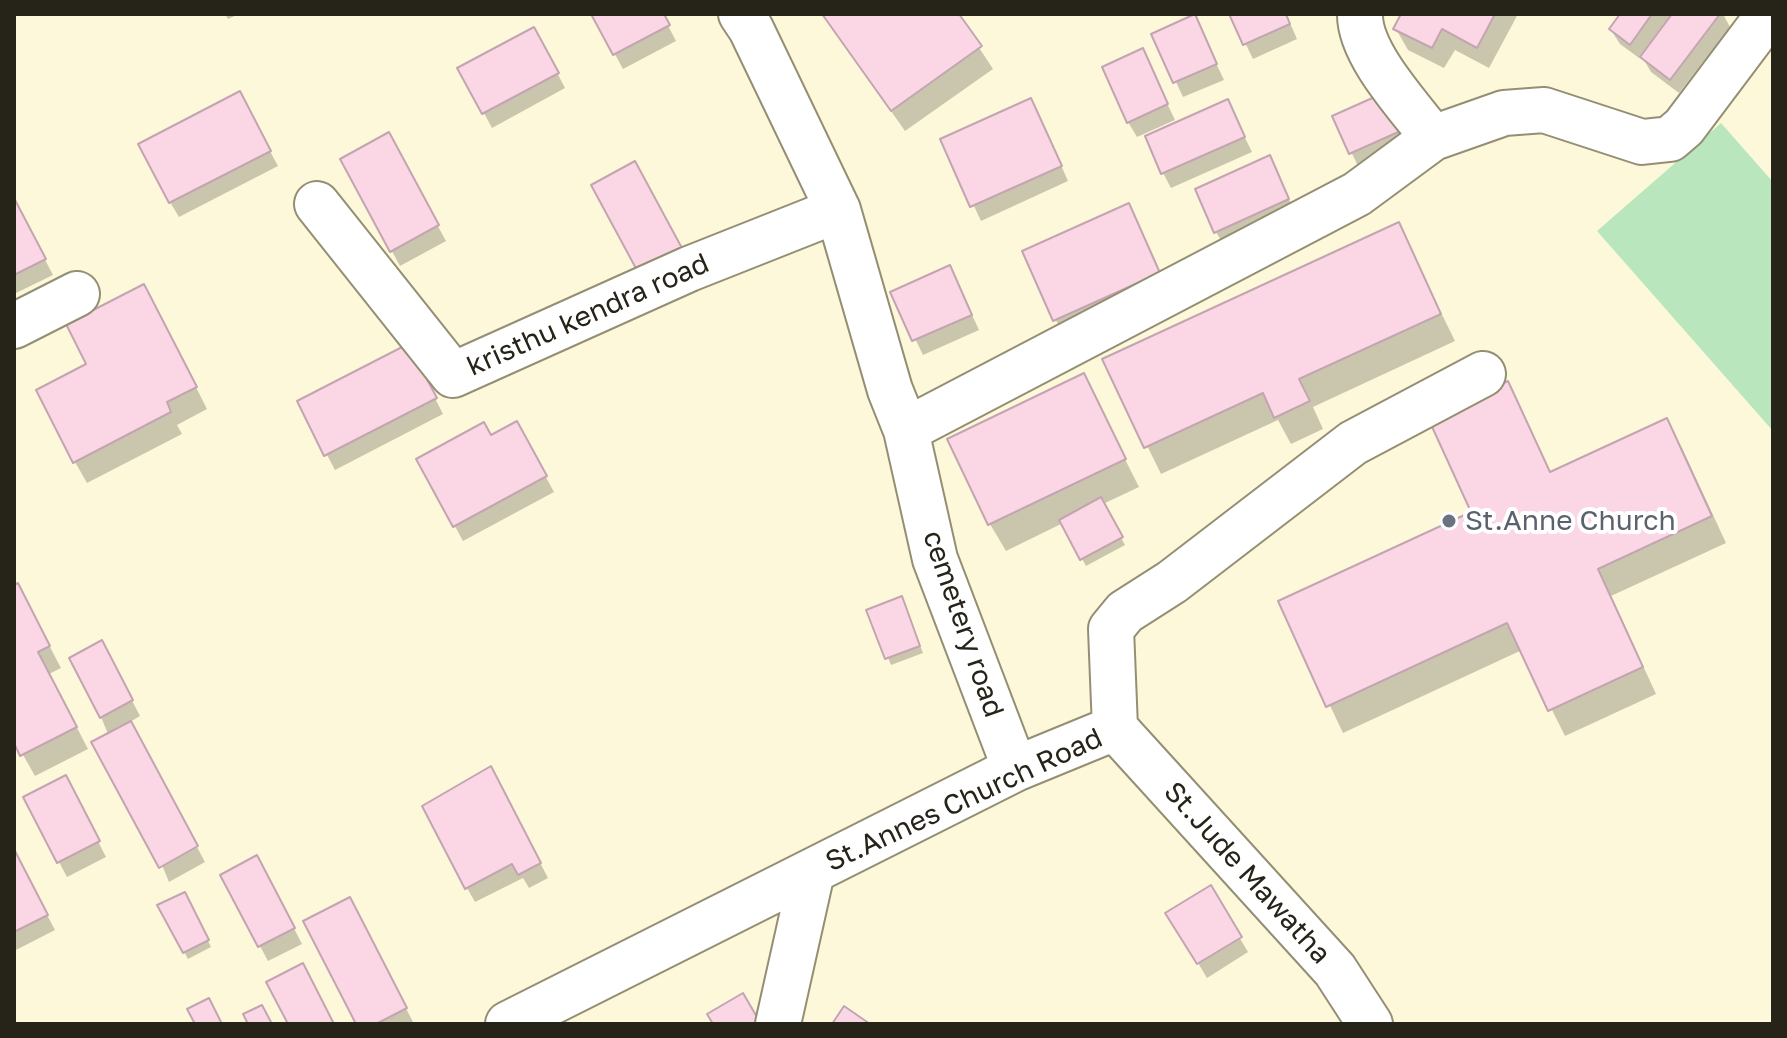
<!DOCTYPE html>
<style>
body{margin:0}
#map{position:relative;width:1787px;height:1038px;overflow:hidden;background:#fdf8da;font-family:"Golos Text",sans-serif}
canvas{display:block}
.frame{position:absolute;inset:0;border:16px solid #262419;pointer-events:none}
</style>
<div id="map">
<canvas width="1787" height="1038"></canvas>
<div class="frame"></div>
</div>
<script>
const ctx = document.querySelector('canvas').getContext('2d');
ctx.lineJoin = 'round';
function fill(path, color) { ctx.fillStyle = color; ctx.fill(path, 'evenodd'); }
function strokePath(path, color, width, dash) { ctx.strokeStyle = color; ctx.lineWidth = width; ctx.lineCap = dash ? 'butt' : 'round'; ctx.setLineDash(dash || []); ctx.stroke(path); }
function label(font, color, halo, rows, align = 'center') {
  ctx.font = font + ' "Golos Text",sans-serif'; ctx.lineWidth = 8; ctx.setLineDash([]); ctx.textBaseline = 'middle'; ctx.strokeStyle = halo; ctx.fillStyle = color; for (const [text, x, y, turn = 0] of rows) {
    ctx.save(); ctx.translate(x, y); ctx.rotate((+turn || 0) * Math.PI / 180); ctx.textAlign = isNaN(turn) ? turn : align; if (halo) ctx.strokeText(text, 0, 0); ctx.fillText(text, 0, 0); ctx.restore();
  }
}
const green = new Path2D(`
 M1721,123L1773,182V431L1597,231Z`);
const shadow = new Path2D(`
 M225,14H239L228,19Z
 M593,14H662L676,41L623,69Z
 M823,14H957L993,69L905,131Z
 M1231,14H1286L1297,39L1253,59Z
 M1404,14H1518L1489,68L1455,50L1444,68L1408,50L1396,29Z
 M1614,14H1723L1730,27L1679,93L1651,72L1641,55L1639,58L1620,44L1611,30L1620,18Z
 M1194,17L1224,80L1183,97L1154,35Z
 M542,44L565,88L492,128L460,69Z
 M1142,51L1175,120L1137,137L1128,122Z
 M1387,93L1412,145L1359,168L1334,117Z
 M1227,101L1252,152L1171,188L1163,173Z
 M247,109L278,166L179,217L170,202Z
 M1039,116L1068,181L981,221L943,140Z
 M388,135L446,241L400,266L342,160Z
 M1269,158L1296,214L1225,247L1216,232Z
 M14,200L53,275L14,294Z
 M1128,206L1167,289L1063,335L1024,252Z
 M1398,225L1455,341L1313,407L1323,429L1291,444L1278,420L1161,474L1105,360Z
 M957,282L979,330L923,355L893,293Z
 M156,308L207,409L177,425L182,434L87,483L75,462L89,365Z
 M416,361L443,414L335,470L299,402Z
 M1083,376L1139,487L1103,504L1125,545L1086,566L1063,523L1006,551L990,524Z
 M1507,384L1551,474L1667,421L1682,448L1726,543L1611,596L1656,694L1565,736L1522,650L1343,733L1281,602L1474,513Z
 M517,424L554,492L463,541L419,460L490,438Z
 M14,587L29,607L61,668L49,674L88,749L35,776L14,739Z
 M905,606L923,653L891,665L869,611Z
 M110,658L140,716L130,722L205,862L169,882L101,717Z
 M499,783L548,878L529,888L523,878L475,902L467,888Z
 M73,792L106,857L67,877L59,862Z
 M14,852L55,930L14,951Z
 M265,872L302,944L268,961L260,946Z
 M1210,888L1248,952L1207,978L1177,928Z
 M188,901L211,947L188,959L160,906Z
 M358,914L414,1024H358Z`);
const building = new Path2D(`
 M591,14H664L670,25L613,55Z
 M822,14H959L982,46L891,111Z
 M1195,14L1217,64L1173,83L1151,34Z
 M1229,14H1286L1290,24L1243,45Z
 M1401,14H1495L1477,48L1442,29L1432,48L1393,29Z
 M1620,14H1652L1630,45L1609,29Z
 M1672,14H1720L1670,80L1640,57Z
 M534,27L559,73L482,114L457,68Z
 M1143,48L1168,104L1127,123L1102,67Z
 M240,91L271,151L169,203L138,144Z
 M1388,91L1405,129L1349,154L1332,116Z
 M1031,98L1062,166L970,207L940,139Z
 M1228,99L1245,137L1161,174L1145,136Z
 M389,132L439,225L390,252L340,159Z
 M1270,155L1289,199L1214,233L1195,189Z
 M635,161L683,250L639,274L591,185Z
 M14,198L46,259L14,275Z
 M1129,203L1160,273L1053,321L1022,251Z
 M1399,222L1441,314L1299,379L1310,401L1274,418L1263,393L1144,448L1102,359Z
 M950,265L972,315L912,341L890,292Z
 M144,284L197,387L167,402L171,412L73,463L36,390L86,364L66,324Z
 M408,344L437,398L324,456L297,401Z
 M1084,373L1126,459L988,525L947,439Z
 M1508,381L1550,472L1667,418L1712,516L1598,569L1643,667L1548,711L1507,623L1326,707L1278,601L1471,512L1428,418Z
 M517,421L547,476L453,527L416,459L484,422L491,435Z
 M1101,497L1123,537L1080,560L1059,520Z
 M18,583L50,646L38,652L77,727L20,756L14,743V585Z
 M902,596L920,646L885,659L866,610Z
 M102,640L133,700L100,718L69,658Z
 M131,721L198,846L159,868L91,742Z
 M491,766L541,863L518,875L512,864L465,889L422,806Z
 M66,775L100,841L57,863L23,797Z
 M14,849L48,915L14,932Z
 M257,855L295,928L258,947L220,875Z
 M1211,885L1242,937L1197,964L1165,913Z
 M185,892L209,940L183,953L157,905Z
 M350,897L407,1008L376,1024H356L303,921Z
 M303,963L334,1024H288L266,982Z
 M743,993L761,1024H713L707,1014Z
 M209,998L222,1024H195L187,1009Z
 M262,1005L272,1024H248L243,1014Z
 M844,1006L870,1024H832Z`);
const minor = new Path2D(`
 M741,14L751,29L838,210L890,390L906,430L935,559L1015,769
 M1360,14C1359,54 1410,107 1433,138
 M317,204L453,375L689,269L838,210
 M14,326L77,294
 M906,430L1357,194L1433,138L1504,113L1544,110L1642,142L1670,139L1684,127L1769,14
 M1115,728L1111,629L1125,612L1172,582L1353,443L1483,374
 M1115,728L1335,970L1370,1024
 M508,1024L1015,769L1115,728
 M778,1024L812,872`);
const markers = [
 [1449,521,8,"#6b7280"]
];
const streetNames = [
 ["kristhu kendra road",588,315,-24],
 ["cemetery road",963,624,71],
 ["St.Annes Church Road",964,800,-25],
 ["St.Jude Mawatha",1247,873,48]
];
const worshipNames = [
 ["St.Anne Church",1465,521]
];
fill(green, '#bae6be');
fill(shadow, '#0003');
fill(building, '#fbd7e6');
strokePath(building, '#c3a5b1', 2);
strokePath(minor, '#948f74', 48);
strokePath(minor, '#fff', 44);
for (const [x, y, r, color] of markers) { const dot = new Path2D(); dot.arc(x, y, r, 0, 2 * Math.PI); ctx.fillStyle = color; ctx.fill(dot); strokePath(dot, '#fff', 3); }
label('28px', '#262419', '#fff', streetNames);
label('28px', '#5b616d', '#fff', worshipNames, 'left');
</script>
